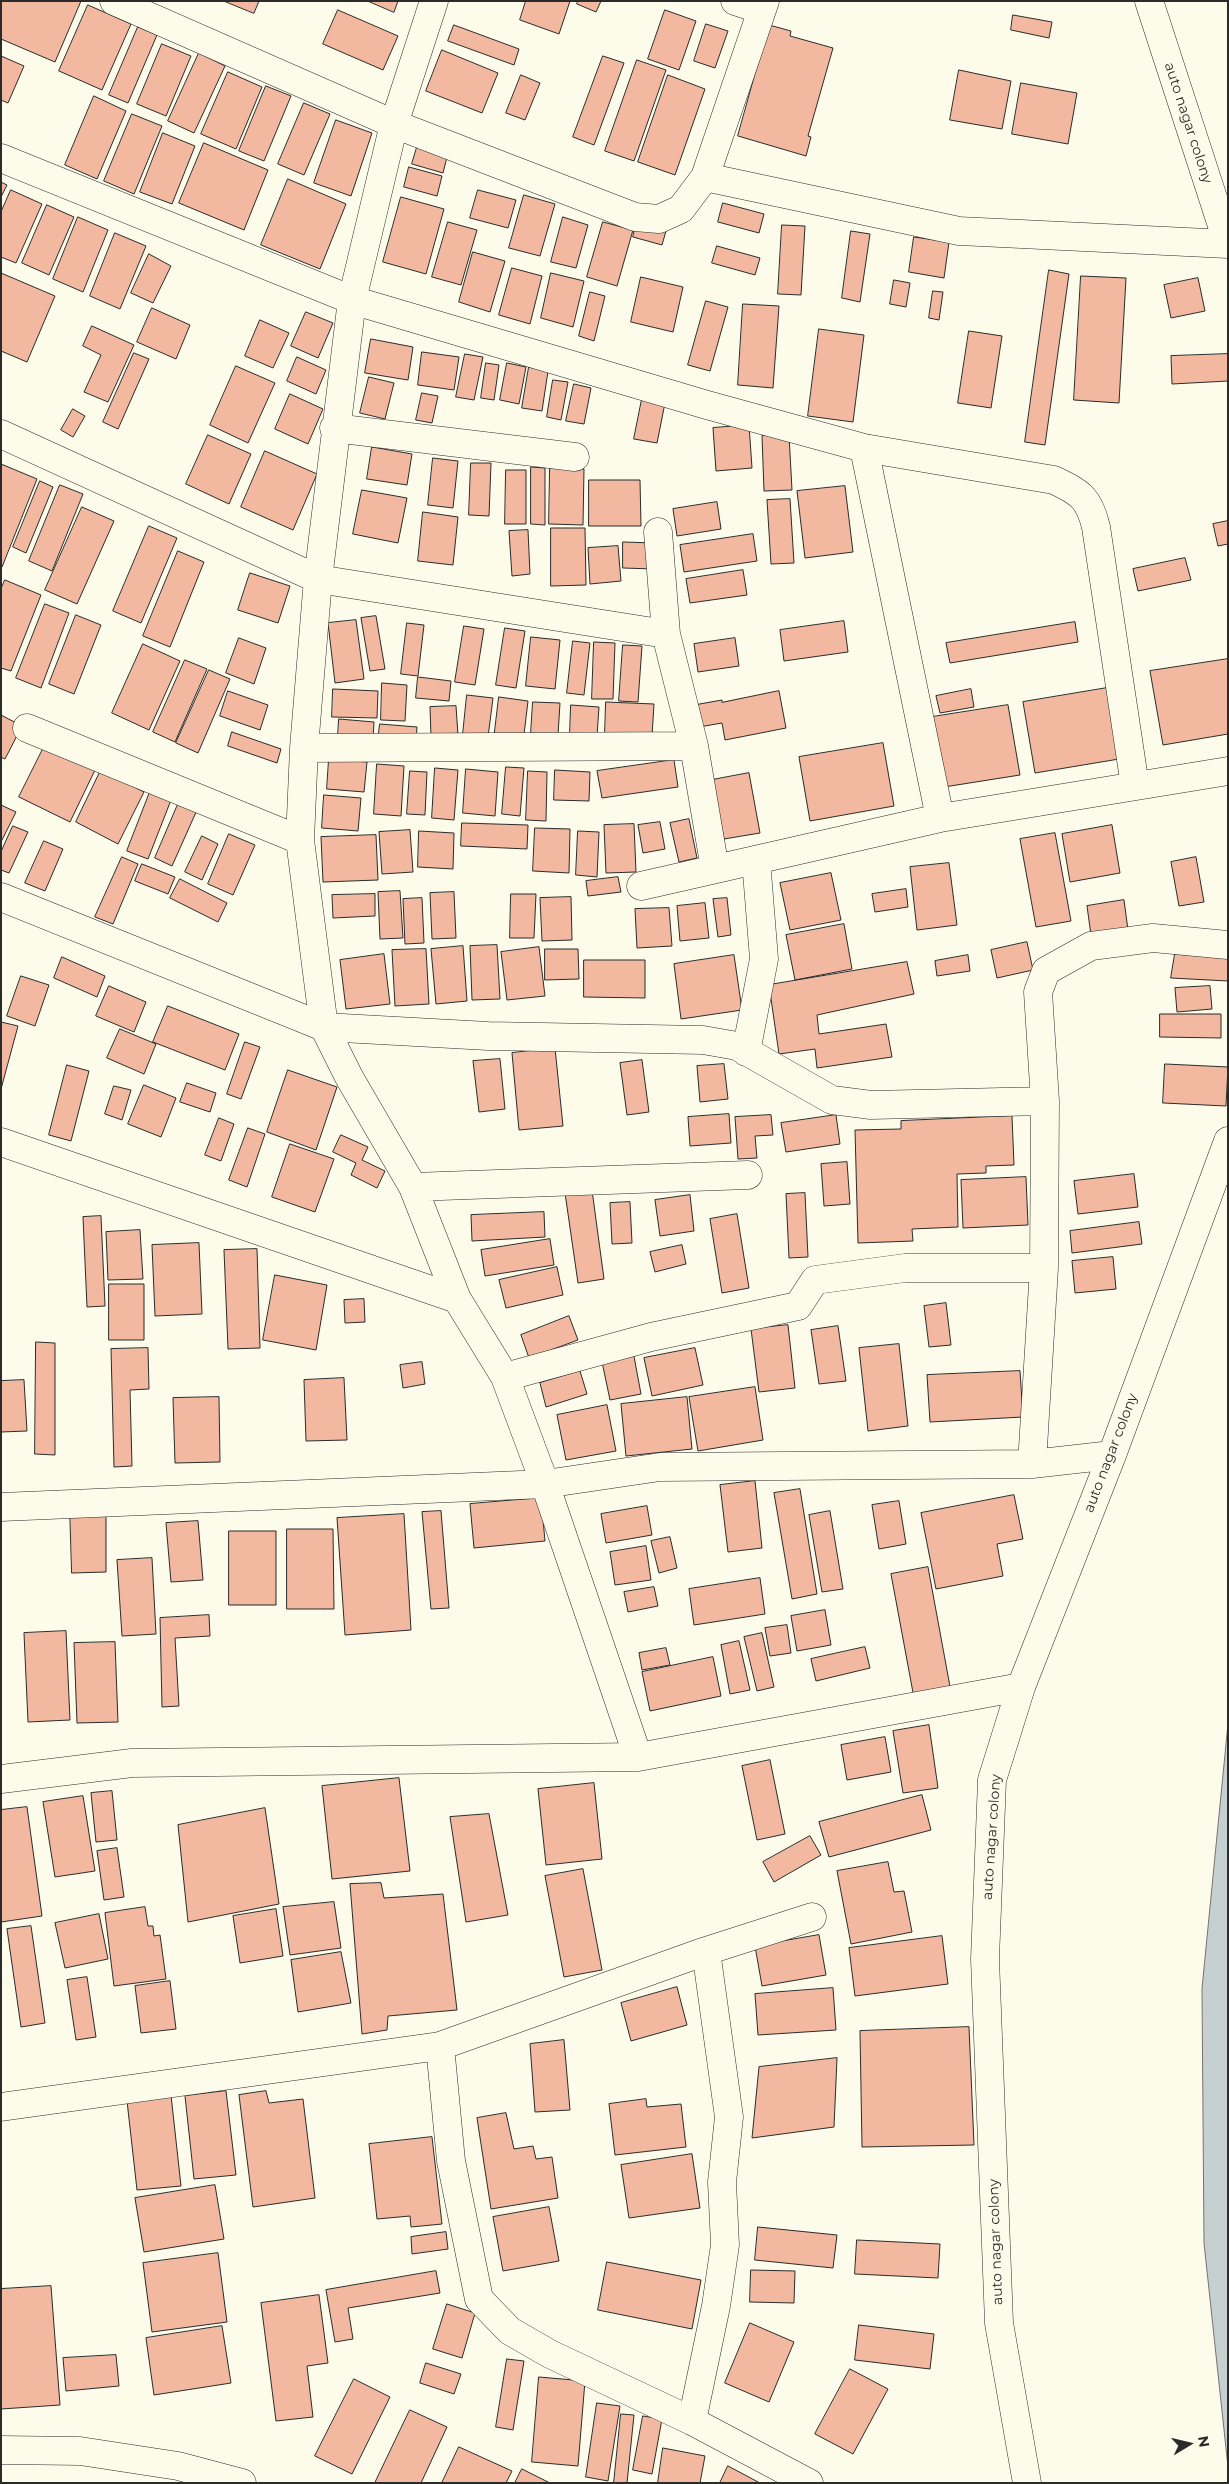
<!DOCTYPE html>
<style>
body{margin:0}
#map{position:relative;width:1229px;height:2484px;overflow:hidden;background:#fdfbea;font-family:Montserrat,sans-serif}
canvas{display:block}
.frame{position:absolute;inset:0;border:2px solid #2b2b2b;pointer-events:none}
.north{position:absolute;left:1164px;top:2419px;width:50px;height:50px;-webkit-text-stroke:4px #fdfbea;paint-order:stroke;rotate:81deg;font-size:14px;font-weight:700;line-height:20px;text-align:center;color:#2b2b2b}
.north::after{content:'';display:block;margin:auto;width:18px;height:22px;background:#2b2b2b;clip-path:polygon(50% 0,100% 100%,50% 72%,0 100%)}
</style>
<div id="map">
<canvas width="1229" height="2484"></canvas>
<div class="frame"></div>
<div class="north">N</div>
</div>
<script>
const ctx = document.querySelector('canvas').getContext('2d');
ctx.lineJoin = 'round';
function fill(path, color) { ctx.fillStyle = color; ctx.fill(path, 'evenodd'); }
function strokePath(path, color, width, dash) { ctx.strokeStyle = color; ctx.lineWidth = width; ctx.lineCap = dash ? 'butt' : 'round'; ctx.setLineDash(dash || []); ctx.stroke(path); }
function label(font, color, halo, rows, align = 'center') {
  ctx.font = font + ' Montserrat,sans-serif'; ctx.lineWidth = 4; ctx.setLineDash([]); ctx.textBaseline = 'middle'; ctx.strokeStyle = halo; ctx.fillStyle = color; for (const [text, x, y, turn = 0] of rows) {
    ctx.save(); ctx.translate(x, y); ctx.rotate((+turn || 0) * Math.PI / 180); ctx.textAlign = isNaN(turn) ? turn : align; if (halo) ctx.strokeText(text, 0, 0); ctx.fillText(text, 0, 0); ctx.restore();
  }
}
const water = new Path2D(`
 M1228,1724V2467L1204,2243L1202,1989Z`);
const building = new Path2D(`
 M1,1H81L55,62L1,39Z
 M224,1H259L254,13Z
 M368,1H398L394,12Z
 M526,1H570L559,34L520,20Z
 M578,1H601L596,12L577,4Z
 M88,5L131,24L102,90L59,71Z
 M338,10L398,36L383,70L323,44Z
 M665,10L696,21L679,70L648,59Z
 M1013,15L1052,22L1049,38L1011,30Z
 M706,24L728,31L715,68L694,61Z
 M454,25L519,49L514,65L448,41Z
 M769,25L791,31L790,36L833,48L808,136L811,137L806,156L738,136Z
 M138,27L157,35L128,103L109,95Z
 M162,44L191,56L166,116L137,104Z
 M442,50L498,73L482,113L426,91Z
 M199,53L225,66L194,133L168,121Z
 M1,56L24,66L8,103L1,100Z
 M603,56L624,63L594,145L573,137Z
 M637,60L666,70L634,161L605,151Z
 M959,70L1011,81L1002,129L950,120Z
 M228,72L262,87L236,149L201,134Z
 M521,75L540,83L525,120L506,113Z
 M668,75L705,89L675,175L638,162Z
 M1021,83L1077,93L1068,144L1012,134Z
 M266,86L291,96L264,161L239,151Z
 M94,96L126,111L97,179L65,165Z
 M304,103L330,114L304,175L278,164Z
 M132,114L162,126L134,194L104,181Z
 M336,120L372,133L351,196L314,183Z
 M163,133L195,146L172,204L140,192Z
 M204,143L268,170L244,230L179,203Z
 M418,144L448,153L443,173L412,164Z
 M409,167L442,176L437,196L404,187Z
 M288,179L346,204L320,269L261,245Z
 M1,182L7,185L1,197Z
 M11,190L42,204L16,263L1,257V212Z
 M478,190L516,200L508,228L470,218Z
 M524,195L555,204L540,256L509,248Z
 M401,197L444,209L426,274L383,262Z
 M723,203L764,214L759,233L718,222Z
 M47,205L74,217L49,275L22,263Z
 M78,217L108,230L83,292L53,279Z
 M563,217L588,225L576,268L551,262Z
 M448,222L477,230L461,285L432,277Z
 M603,222L633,230L617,286L587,277Z
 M637,222L666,231L662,245L633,237Z
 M782,225L805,226L801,295L778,294Z
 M851,231L870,234L860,302L842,298Z
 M115,233L146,246L120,309L90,296Z
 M914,237L949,242L944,278L909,272Z
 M717,246L760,258L755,275L712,263Z
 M473,252L505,261L490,312L459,302Z
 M149,254L171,266L153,303L131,293Z
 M512,268L542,276L530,324L499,315Z
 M1049,270L1069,274L1045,445L1025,442Z
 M1,273L55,296L27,362L1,351Z
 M551,273L584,281L573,327L541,318Z
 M1081,276L1126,278L1119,403L1074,400Z
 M641,277L683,287L673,332L631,322Z
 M1198,278L1205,311L1171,318L1164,285Z
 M894,280L910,283L906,307L890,304Z
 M933,291L943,292L939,320L929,318Z
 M590,292L605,296L594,341L579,336Z
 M706,301L728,307L710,371L688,365Z
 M743,304L779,306L773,388L738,385Z
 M152,308L190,325L176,359L137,342Z
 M306,312L333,323L318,358L291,346Z
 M260,320L289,333L273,368L245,356Z
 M92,326L134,345L108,402L84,392L101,355L83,346Z
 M819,329L864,335L853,422L808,416Z
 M969,331L1002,336L991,408L958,403Z
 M371,339L413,347L408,380L365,373Z
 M422,352L459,357L454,390L418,385Z
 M134,353L149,359L118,429L103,422Z
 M465,354L483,357L474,400L456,397Z
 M1228,354V381L1172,384L1171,356Z
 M297,357L326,370L316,394L287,381Z
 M486,363L499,365L494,400L481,398Z
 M507,363L526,367L519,404L500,400Z
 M236,366L275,383L248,443L210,425Z
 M529,367L548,371L542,411L522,408Z
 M369,377L394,383L385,419L360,413Z
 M553,380L568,382L561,420L547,417Z
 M574,384L591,388L584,424L566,421Z
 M422,393L438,396L432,423L416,420Z
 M290,394L323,409L308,444L275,429Z
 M642,399L665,403L657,443L634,439Z
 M73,409L85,416L73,437L61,430Z
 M749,425L752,468L716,471L713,428Z
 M208,435L251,454L229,504L186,484Z
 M789,435L792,490L764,491L762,436Z
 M372,447L412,454L407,485L367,479Z
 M265,451L317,474L293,530L241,507Z
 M433,458L458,461L453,508L428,505Z
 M471,463H491L489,516L469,515Z
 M1,464L37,479L2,567L1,566Z
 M531,467L545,468V525L531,524Z
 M550,468L584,469L583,525L549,524Z
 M506,470H526V524H505Z
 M589,480H640L641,526H589Z
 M40,481L53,487L26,553L13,547Z
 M60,485L83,494L52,571L29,561Z
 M845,486L853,552L805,558L797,491Z
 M362,490L407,498L398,543L353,534Z
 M790,499L794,563L771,564L767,500Z
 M717,502L721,529L677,536L673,509Z
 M82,507L114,521L77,604L45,590Z
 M423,512L458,517L453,565L418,561Z
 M1228,521V544L1218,546L1213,524Z
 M149,526L177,538L141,623L113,611Z
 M551,528H585L586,585L551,586Z
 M528,530L530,574L512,576L509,531Z
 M753,534L757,561L684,572L680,545Z
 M623,542L654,543V569L623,568Z
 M618,546L621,581L590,584L588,548Z
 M178,551L204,562L170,647L143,636Z
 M1185,558L1191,580L1138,591L1133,569Z
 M743,570L747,595L690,603L686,579Z
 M250,573L290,586L278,623L238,610Z
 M5,580L41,595L11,671L1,668V589Z
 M45,604L69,613L41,688L16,678Z
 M76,615L101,625L74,694L49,684Z
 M376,616L385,669L370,671L361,618Z
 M356,620L364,679L335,683L328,623Z
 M844,621L848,652L784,661L780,630Z
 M1075,622L1078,642L950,663L946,643Z
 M407,623L424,625L418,676L401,674Z
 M464,626L484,629L475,685L455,682Z
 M505,628L525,631L516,688L496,685Z
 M531,637L560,640L555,689L526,686Z
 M239,638L266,648L254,684L226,673Z
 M735,638L739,666L698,672L694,644Z
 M573,641L590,643L584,695L567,693Z
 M594,642L615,643L613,699H592Z
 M143,644L180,661L149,730L112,713Z
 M623,645L642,646L638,702L619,701Z
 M1228,659V734L1163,745L1150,671Z
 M185,660L207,669L175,742L153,732Z
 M209,670L230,679L198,753L176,743Z
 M418,677L451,681L449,701L416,698Z
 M382,683L407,685L405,721L381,720Z
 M1107,688L1119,759L1035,773L1023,702Z
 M333,689L378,691L377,718L332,717Z
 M971,689L974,707L940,713L936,696Z
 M228,691L268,705L260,730L220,716Z
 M779,691L786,728L725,740L722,723L699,727L694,705L722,700V702Z
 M467,695L493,698L488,737L463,734Z
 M499,697L528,701L523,743L494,739Z
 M533,702L560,703L558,735L531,733Z
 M606,702L654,704L652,736L605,733Z
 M571,705L599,707L597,736L570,734Z
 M1008,705L1020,775L944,787L932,717Z
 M456,706L458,735L431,737L430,707Z
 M1,715L22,726L5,759L1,757Z
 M339,719L374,722L373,739L338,736Z
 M380,724L417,727L416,743L378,741Z
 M232,732L281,749L277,763L228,746Z
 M883,743L894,806L810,821L799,757Z
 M45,745L95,770L70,822L19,797Z
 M329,759L367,762L364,792L327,789Z
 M674,760L678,787L602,798L597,771Z
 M377,764L404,766L401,816L374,814Z
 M506,767L524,768L520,816L502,814Z
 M435,768L458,770L454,820L432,818Z
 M466,769L498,772L495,816L463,813Z
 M101,770L144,792L118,844L76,822Z
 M555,770L590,772L589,801L554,800Z
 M410,771L427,772L425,815L407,814Z
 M528,771L547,772L546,821L526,820Z
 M749,773L760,833L724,839L712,780Z
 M150,792L171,800L148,859L127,851Z
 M324,795L361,798L358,831L322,828Z
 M179,802L197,810L172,866L155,858Z
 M1,805L16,812L1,842Z
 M689,819L697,858L679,862L670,823Z
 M660,822L665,849L643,853L638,825Z
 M462,823L528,825L527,849L461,846Z
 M634,824L636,872L606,873L604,825Z
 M1112,825L1120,873L1070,882L1062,834Z
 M13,826L28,832L9,873L1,870V852Z
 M535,828L570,829L569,873L533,871Z
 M410,830L413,872L382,874L379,832Z
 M419,831L454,833L453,869L418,867Z
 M578,831L599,832L597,877L576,875Z
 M1055,833L1071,921L1036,927L1020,839Z
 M229,834L255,845L233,895L208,884Z
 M376,835L378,880L323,882L321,837Z
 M202,836L218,844L202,880L185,872Z
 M44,841L63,849L45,891L25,883Z
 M122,857L138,864L113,924L95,917Z
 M1196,857L1204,902L1179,906L1171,862Z
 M949,863L957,925L917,930L910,867Z
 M142,864L175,877L168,894L135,881Z
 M831,873L841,920L790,930L780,883Z
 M618,877L621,892L588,896L586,881Z
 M180,879L227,903L218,922L170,898Z
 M906,889L908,907L875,912L872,894Z
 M400,891L403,938L380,939L378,892Z
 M454,892L456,938L432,939L430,893Z
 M375,894V916L333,918L332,895Z
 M511,894H536L534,938H510Z
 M571,897L572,940L542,941L540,898Z
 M422,898L424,943L405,944L403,899Z
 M727,898L731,935L718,937L713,899Z
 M1124,900L1128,930L1091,935L1087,906Z
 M705,903L709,938L680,941L677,906Z
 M669,908L672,946L637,948L635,909Z
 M844,924L852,969L795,980L786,935Z
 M1027,942L1033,970L997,978L991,950Z
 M497,945L500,999L472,1000L470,946Z
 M463,946L467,1001L436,1004L431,949Z
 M539,947L545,996L507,1000L501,952Z
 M426,949L429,1004L395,1006L392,950Z
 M545,949H578L579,979L545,980Z
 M384,954L390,1004L346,1009L340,960Z
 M1175,954L1228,958V981L1171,978Z
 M734,955L742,1010L681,1019L674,964Z
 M968,955L970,971L937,976L935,961Z
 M62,957L105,976L97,997L54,978Z
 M584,960H645V998L584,997Z
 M907,962L914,994L817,1015L819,1034L886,1024L892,1057L817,1068L815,1049L779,1054L769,985Z
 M21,976L49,985L35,1026L7,1016Z
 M109,986L146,1002L134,1032L96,1016Z
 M1210,986L1212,1009L1177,1012L1175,988Z
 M168,1006L239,1034L225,1070L153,1042Z
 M1160,1014H1221V1038L1160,1037Z
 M1,1022L18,1026L1,1089Z
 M120,1029L156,1044L144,1074L107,1058Z
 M245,1042L260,1047L241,1099L227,1094Z
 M555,1048L563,1126L519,1130L512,1053Z
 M500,1059L505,1109L479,1112L473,1061Z
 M642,1060L649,1112L627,1115L620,1063Z
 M724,1064L728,1099L700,1102L697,1066Z
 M1165,1064L1228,1067L1226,1106L1163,1103Z
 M67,1065L89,1071L71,1141L49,1135Z
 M288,1070L337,1087L316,1150L267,1132Z
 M187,1083L216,1093L210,1112L180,1102Z
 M144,1085L176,1098L161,1137L128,1124Z
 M114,1086L131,1090L122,1120L105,1114Z
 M729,1114L731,1143L690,1146L688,1117Z
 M771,1115L773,1135L755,1136L757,1158L738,1159L735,1117Z
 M836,1115L840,1144L786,1152L781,1123Z
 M1012,1116L1014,1165L986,1166V1173L957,1174L958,1227L912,1229L913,1241L858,1243L855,1130L901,1129V1121Z
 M219,1118L234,1124L221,1161L205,1155Z
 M248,1128L265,1134L247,1187L229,1180Z
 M341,1135L368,1147L362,1160L385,1171L377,1188L351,1175L356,1163L333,1152Z
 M290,1144L334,1159L315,1212L272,1197Z
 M847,1162L850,1204L824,1206L821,1164Z
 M1134,1174L1138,1207L1078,1214L1074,1181Z
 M1026,1177L1028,1225L963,1228L961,1180Z
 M592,1190L604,1279L578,1283L565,1193Z
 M805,1193L808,1257L789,1258L786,1194Z
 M690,1195L694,1231L660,1236L655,1200Z
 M630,1202L632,1243L612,1244L610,1203Z
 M544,1212L545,1237L472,1241L471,1215Z
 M737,1214L749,1288L722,1293L710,1219Z
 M101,1216L105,1306L87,1307L83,1217Z
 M1139,1222L1142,1244L1072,1253L1070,1231Z
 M140,1230L143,1279L108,1280L106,1232Z
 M550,1239L554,1265L485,1276L481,1250Z
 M199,1243L202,1314L155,1316L152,1245Z
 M682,1245L686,1264L655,1272L650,1252Z
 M257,1249L260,1348L228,1349L224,1250Z
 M1113,1257L1116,1289L1075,1293L1072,1261Z
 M557,1267L563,1295L506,1308L499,1280Z
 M275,1275L327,1285L316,1350L263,1340Z
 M109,1284H144V1340H109Z
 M364,1299L365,1322L345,1323L344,1300Z
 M946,1303L951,1345L929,1347L924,1306Z
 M569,1316L578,1340L529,1358L521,1335Z
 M788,1325L795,1388L759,1392L751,1329Z
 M838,1326L846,1381L819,1384L811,1330Z
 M36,1342L55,1343V1455L35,1454Z
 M899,1344L908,1426L868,1431L859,1348Z
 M148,1348L149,1389L130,1390L132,1466L114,1467L111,1349Z
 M695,1348L703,1385L652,1396L644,1358Z
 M633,1351L641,1394L610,1400L601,1357Z
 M422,1362L425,1384L403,1388L400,1365Z
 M580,1371L587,1394L546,1407L540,1383Z
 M1020,1371L1023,1417L930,1422L927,1375Z
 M344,1378L347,1440L306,1441L304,1380Z
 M24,1380L27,1431L1,1432V1381Z
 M755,1387L763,1440L698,1451L689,1397Z
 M219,1397L220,1462L175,1463L173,1398Z
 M687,1397L692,1449L626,1456L621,1404Z
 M607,1405L616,1451L566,1460L557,1415Z
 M755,1481L762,1548L728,1552L720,1485Z
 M800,1489L817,1594L792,1599L774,1493Z
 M1014,1495L1023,1539L997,1544L1003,1576L936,1589L921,1513Z
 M541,1498L545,1541L474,1548L470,1504Z
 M899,1501L906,1544L879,1549L872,1505Z
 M647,1506L652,1535L606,1543L601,1514Z
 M70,1508H106V1572L72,1573Z
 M441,1511L449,1608L431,1609L422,1512Z
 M830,1511L843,1589L822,1592L809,1515Z
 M404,1514L411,1630L345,1635L337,1518Z
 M198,1521L203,1580L171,1582L166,1523Z
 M287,1529H333L334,1609H287Z
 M229,1531H276V1605H229Z
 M670,1537L677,1568L659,1573L651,1541Z
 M646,1546L651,1580L615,1585L610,1552Z
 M152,1558L156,1634L122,1636L117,1560Z
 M928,1567L951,1692L914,1698L891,1574Z
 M760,1578L765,1614L694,1625L689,1589Z
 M654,1587L658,1606L628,1612L624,1592Z
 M825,1610L831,1645L797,1651L791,1616Z
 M209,1615L210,1636L175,1638L179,1706L162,1707L160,1618Z
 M787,1625L791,1653L770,1656L765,1628Z
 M66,1631L70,1720L28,1722L24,1633Z
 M762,1633L774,1687L757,1691L744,1637Z
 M739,1641L750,1690L730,1694L721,1645Z
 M115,1642L118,1722L77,1723L74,1643Z
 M865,1647L870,1668L816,1681L811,1659Z
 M666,1648L670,1665L642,1670L639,1653Z
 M713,1657L721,1696L650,1711L642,1672Z
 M929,1725L938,1788L903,1793L893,1731Z
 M885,1737L891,1772L847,1780L841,1745Z
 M770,1760L785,1834L757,1840L742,1766Z
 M399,1778L410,1871L332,1879L322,1786Z
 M594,1783L602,1859L546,1865L538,1789Z
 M112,1791L117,1840L96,1842L91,1793Z
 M922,1795L931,1830L829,1857L819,1822Z
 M83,1796L95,1871L55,1877L43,1802Z
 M27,1807L42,1916L1,1922V1810Z
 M265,1808L279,1904L188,1922L178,1825Z
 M489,1814L508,1915L466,1922L450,1817Z
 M810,1836L821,1855L774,1882L763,1862Z
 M117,1848L124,1897L104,1900L97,1851Z
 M888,1862L894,1892L904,1891L912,1932L851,1944L837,1871Z
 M583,1869L602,1970L564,1977L545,1876Z
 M381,1883L384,1898L443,1894L457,2010L388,2016L387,2030L362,2034L350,1884Z
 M334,1902L341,1948L290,1955L283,1907Z
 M145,1907L148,1926H153L154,1936L160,1935L166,1979L114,1986L105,1913Z
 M276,1909L283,1956L240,1963L233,1916Z
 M99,1914L108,1959L65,1968L55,1923Z
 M31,1926L45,2023L21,2027L7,1929Z
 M819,1935L826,1975L762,1986L755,1946Z
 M942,1936L948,1984L855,1996L849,1948Z
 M341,1952L351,2003L298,2012L291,1960Z
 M87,1977L96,2037L76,2040L67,1980Z
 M170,1981L176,2029L141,2033L135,1986Z
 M677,1987L687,2025L631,2041L621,2003Z
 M833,1988L836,2030L758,2035L755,1994Z
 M969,2027L974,2145L862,2147L860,2031Z
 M564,2040L570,2110L535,2112L530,2044Z
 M837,2058L834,2127L752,2138L759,2067Z
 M226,2091L236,2175L194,2179L185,2096Z
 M266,2091L269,2103L303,2099L315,2198L253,2207L239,2095Z
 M171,2095L181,2186L137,2190L127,2101Z
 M646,2099L647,2107L681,2104L686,2147L615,2155L609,2104Z
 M506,2113L514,2149L533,2146L536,2159L552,2157L558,2198L491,2209L477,2118Z
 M432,2137L442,2224L411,2227L410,2216L377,2219L369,2144Z
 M692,2154L700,2208L629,2218L621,2165Z
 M215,2185L224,2239L144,2252L135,2198Z
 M549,2207L559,2261L503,2271L493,2217Z
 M758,2227L837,2235L833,2268L755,2260Z
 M446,2232L448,2249L412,2254L411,2237Z
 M857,2240L940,2244L938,2278L855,2274Z
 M218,2253L227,2322L152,2332L143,2263Z
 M607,2262L701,2280L692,2329L598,2310Z
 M751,2270L795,2271L794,2303L750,2302Z
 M436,2271L440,2293L348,2308L353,2339L335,2342L326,2290Z
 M51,2286L60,2405L1,2409V2289Z
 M319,2295L328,2363L307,2366L313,2417L276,2421L261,2303Z
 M447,2304L475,2313L462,2358L433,2349Z
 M750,2323L794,2342L769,2402L725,2383Z
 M859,2325L934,2334L930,2369L855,2360Z
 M222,2326L231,2383L154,2395L146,2338Z
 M116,2355L119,2386L66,2391L63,2358Z
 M507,2359L524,2361L513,2430L496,2427Z
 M426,2363L461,2374L454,2394L420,2383Z
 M850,2369L888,2389L853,2454L815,2434Z
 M539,2377L585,2381L578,2466L532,2462Z
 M354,2379L390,2397L352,2474L315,2456Z
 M597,2403L620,2406L608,2481L586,2477Z
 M410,2410L447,2427L421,2483H375Z
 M621,2414L634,2415L627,2483H614Z
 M643,2416L662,2419L652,2474L633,2470Z
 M459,2447L512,2471L506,2483H442Z
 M663,2448L705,2456L700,2483H658Z
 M728,2466L760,2483H720Z
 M522,2469L550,2483H515Z`);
const minor = new Path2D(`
 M114,1L394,124L635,217L659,219L681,209L705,177L765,1
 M434,1L394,124L352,300L318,579L304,748L300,840L324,1027L349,1077L413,1187L457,1299L505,1377L545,1484L638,1757
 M735,1L762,10
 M1,158L352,300L707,405L864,448L1054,480C1081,493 1089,498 1096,527L1135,786
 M705,177L959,231L1228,244L1149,1
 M334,428L575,457
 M1,434L318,579L666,634
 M864,448L940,818
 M658,532L666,634L694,746L715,869
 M27,728L300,840
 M304,748L694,746
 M641,886L940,818L1228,771
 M1,897L324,1027L488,1036L703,1040L737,1046L832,1100L871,1105L1045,1101
 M746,1052L764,959L756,860
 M1,1142L457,1299
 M413,1187L748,1175
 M505,1377L651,1337L798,1306L815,1280L905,1268H1044
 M1032,1464L1044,1268L1045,1101L1038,992L1046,971L1091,946L1153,938L1228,945
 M1,1507L545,1484L660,1467L1032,1464L1112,1455
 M1,1779L132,1763L638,1757L1021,1687
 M440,2046L706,1951L812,1917
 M1,2107L440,2046L451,2161L479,2299L510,2331L550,2354L692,2421L809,2483
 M692,2421L716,2306L725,2245L722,2182L729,2117L706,1951
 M1,2450L80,2451L178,2466L242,2483
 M1027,2483L999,2323L985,1959L992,1780L1021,1687L1112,1455L1228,1141`);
const streetNames = [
 ["auto nagar colony",1188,123,72],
 ["auto nagar colony",1111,1453,-69],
 ["auto nagar colony",992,1837,-86],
 ["auto nagar colony",996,2242,-92]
];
fill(water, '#c7d0d0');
strokePath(water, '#74746e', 1);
fill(building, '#f2b8a0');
strokePath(building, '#2b2b2b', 1);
strokePath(minor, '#2b2b2b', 29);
strokePath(minor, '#fdfbea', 28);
label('14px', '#2b2b2b', '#fdfbea', streetNames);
</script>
